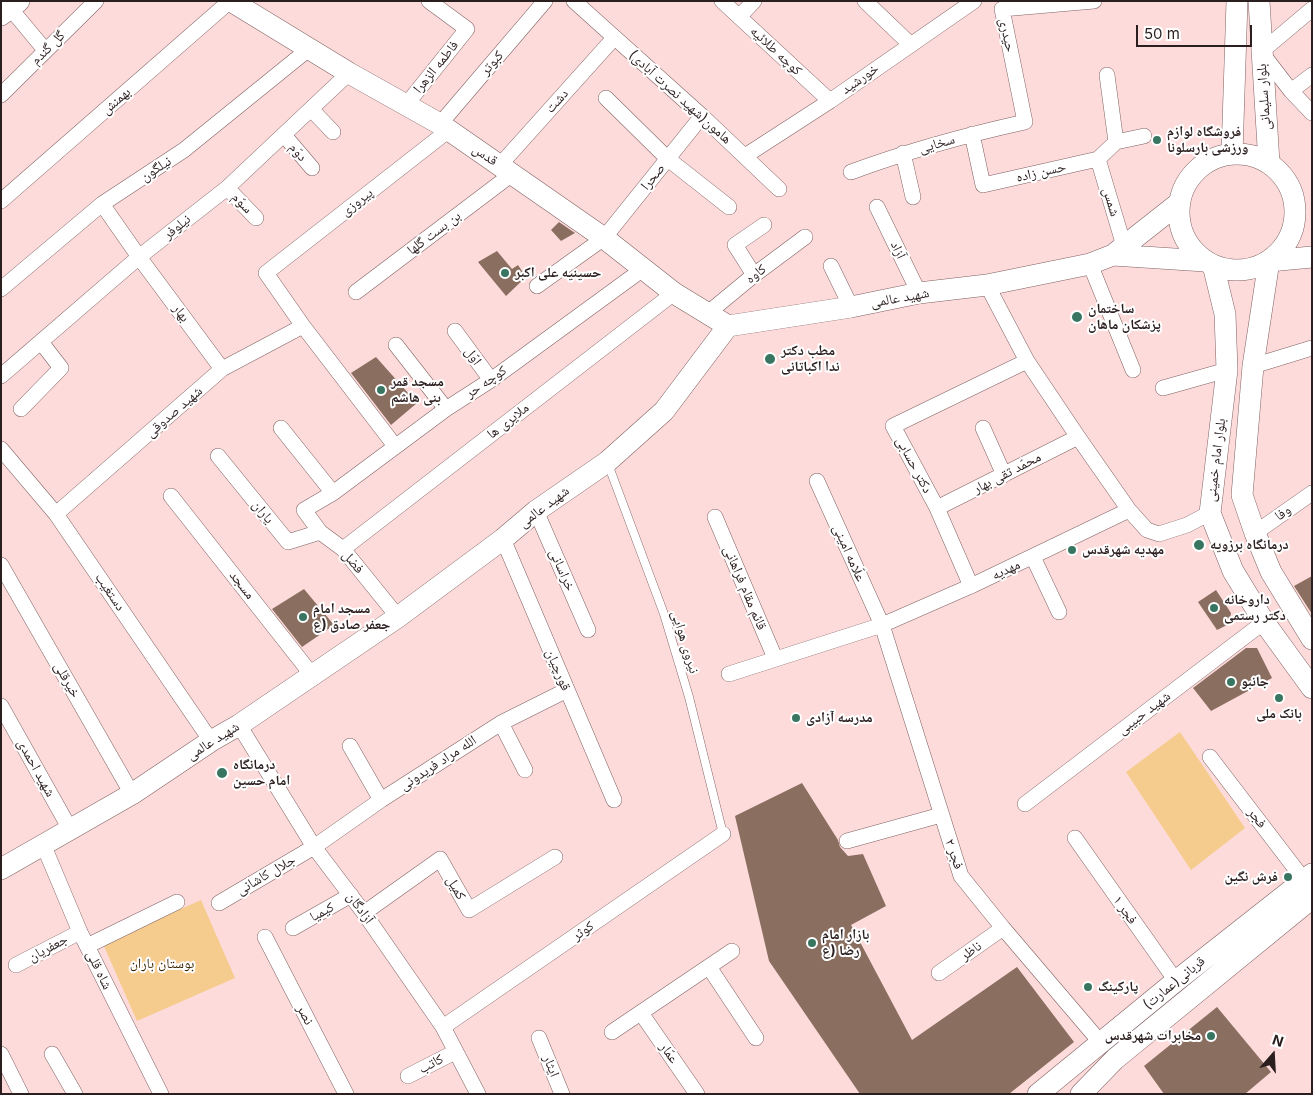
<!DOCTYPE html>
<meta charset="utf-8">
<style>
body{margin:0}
#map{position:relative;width:1313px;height:1095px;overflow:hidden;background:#fedbdb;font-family:Inter,sans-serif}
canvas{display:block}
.frame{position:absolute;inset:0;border:2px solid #2b1e1f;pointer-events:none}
.north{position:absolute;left:1248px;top:1030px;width:50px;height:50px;-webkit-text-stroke:4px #fff;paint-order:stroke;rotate:19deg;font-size:14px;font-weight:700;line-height:20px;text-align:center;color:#2b1e1f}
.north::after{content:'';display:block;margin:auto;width:18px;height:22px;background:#2b1e1f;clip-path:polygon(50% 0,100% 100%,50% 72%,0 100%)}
.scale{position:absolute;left:1136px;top:25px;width:116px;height:22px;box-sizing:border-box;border:2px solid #2b1e1f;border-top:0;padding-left:6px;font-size:15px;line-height:18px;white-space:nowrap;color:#2b1e1f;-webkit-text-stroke:4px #fff;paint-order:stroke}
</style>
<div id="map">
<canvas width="1313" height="1095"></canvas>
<div class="frame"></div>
<div class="north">N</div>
<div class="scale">50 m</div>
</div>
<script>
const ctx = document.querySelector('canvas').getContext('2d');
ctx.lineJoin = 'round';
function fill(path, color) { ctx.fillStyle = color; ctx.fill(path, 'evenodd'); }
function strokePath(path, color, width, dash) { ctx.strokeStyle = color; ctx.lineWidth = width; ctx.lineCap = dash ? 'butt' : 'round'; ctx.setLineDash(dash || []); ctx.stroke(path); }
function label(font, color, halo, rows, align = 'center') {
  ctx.font = font + ' Inter,"Noto Naskh Arabic",sans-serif'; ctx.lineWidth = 4; ctx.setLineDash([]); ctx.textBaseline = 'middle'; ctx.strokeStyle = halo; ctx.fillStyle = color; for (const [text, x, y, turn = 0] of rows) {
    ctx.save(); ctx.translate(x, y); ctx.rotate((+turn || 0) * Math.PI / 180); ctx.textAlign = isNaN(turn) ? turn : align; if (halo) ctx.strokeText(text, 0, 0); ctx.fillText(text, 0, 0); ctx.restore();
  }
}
const green = new Path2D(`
 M1180,732L1245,828L1191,870L1126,772Z
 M201,900L235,978L137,1021L103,944Z`);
const building = new Path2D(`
 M559,222L575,233L561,241L551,230Z
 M497,251L512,269L518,265L526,277L506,296L478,262Z
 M376,357L417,403L391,425L351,373Z
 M1312,576V614L1294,586Z
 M304,589L334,625L302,647L272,609Z
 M1216,590L1231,613L1229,624L1217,630L1198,602Z
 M1246,648H1257L1272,678L1211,711L1193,688Z
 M802,783L838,840L840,847L848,856L863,854L886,906L851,925L912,1040L1017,967L1074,1042L1009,1094H860L769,961L735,816Z
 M1217,1007L1271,1072L1245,1094H1164L1144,1066Z`);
const lane = new Path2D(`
 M608,464L664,614L689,697L723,834`);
const street = new Path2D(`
 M574,1L702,116L779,189
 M722,1L830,101
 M865,1L910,44
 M10,8L45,50
 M1312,9L1261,52L1291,91L1312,113
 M739,17L754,1
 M1107,75L1116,142
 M1291,91L1312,75
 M1,95L96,1
 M606,98L668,159L729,207
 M406,105L467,29L429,1
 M311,109L333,132
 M440,124L545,1
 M972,134L983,185L1098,159L1116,142L1144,136
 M284,135L312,168
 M903,153L913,197
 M745,156L830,101L974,1
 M1098,159L1124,246
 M500,165L614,38
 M851,172C908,151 966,135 1025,122L1002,9L1094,1
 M227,188L256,218
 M1,201L230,1
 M102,204L139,257L222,369
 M877,207L919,293
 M1090,264L1133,370
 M831,266L851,307
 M754,275L735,245L764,225
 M987,285L1027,361L1078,437L1129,510L1147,530L1159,534L1187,525L1210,513
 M537,286L604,238L702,116
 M1,289L102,204L184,150L310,48
 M356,292L512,174
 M708,313L754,275L805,237
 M455,331L491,380
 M396,345L446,409
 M1253,366L1312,348
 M1,376L139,257L227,188L349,73
 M1163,388L1227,370
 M21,409L61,368L41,342
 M281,428L333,493
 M983,428L1004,475
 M395,446L303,326L266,273L449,130
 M1,449L56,514L211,741
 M218,456L288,542L320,532
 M817,481L882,625L961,876L1003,928L1101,1043
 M171,496L312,675
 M937,508L1078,437
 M536,511L588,630
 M56,514L222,369L303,326
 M715,517L775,658
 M1255,533L1312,493
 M503,539L614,800
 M343,549L674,293
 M1033,557L1059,612
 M1,565L132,794
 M971,586L937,508L893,426L1027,361
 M398,617L343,549L320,532L304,510L333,493L446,409L491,380L643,269
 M729,674L882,625L971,586L1129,510
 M1,706L70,829
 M501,723L525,770
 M239,725L314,847L364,913L443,1027L478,1094
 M350,746L381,800
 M1210,757L1304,880
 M1025,804L1264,622
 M1075,838L1176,981
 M847,841L941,815
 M43,844L80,932L161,1094
 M219,903L314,847L381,800L501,723L567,690
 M364,913L440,859L469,910L555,857
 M293,928L351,895
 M265,937L346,1094
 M87,946L177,902
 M16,965L80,932
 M709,967L756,1038
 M939,973L1003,928
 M641,1013L697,1094
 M443,1027L723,834
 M612,1032L732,951
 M539,1038L562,1094
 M1,1054L21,1094
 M52,1054L75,1094
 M408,1076L455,1052`);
const secondary = new Path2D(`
 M231,1L349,73L440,124L604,238L674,293L728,326
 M1259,1L1269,163
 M1,15L19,1
 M1232,154L1237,1
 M1179 212a58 58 0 1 1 116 0a58 58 0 1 1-116 0Z
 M1179,203L1113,255L1205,261
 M1312,257L1269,261L1253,366L1242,495L1255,533L1271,572L1312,639
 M1213,265L1225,314L1227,370L1210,513L1233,571L1264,622L1312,688
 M1,869L132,794L211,741L239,725L398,617L503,539L536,511L607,462L664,411L728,326L851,307L919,293L987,285L1090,264L1113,255
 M1038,1094L1176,981L1312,874
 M1081,1094L1115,1059L1312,898`);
const markers = [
 [1157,140,5,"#387662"],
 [505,273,5,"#387662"],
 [1077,317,6,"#387662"],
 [770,359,6,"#387662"],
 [381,390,5,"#387662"],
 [1199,545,6,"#387662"],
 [1072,550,5,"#387662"],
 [1214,608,5,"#387662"],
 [303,617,5,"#387662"],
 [1231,682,5,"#387662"],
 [1279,698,5,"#387662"],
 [796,718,5,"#387662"],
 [222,773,6,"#387662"],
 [1288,877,5,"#387662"],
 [812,943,5,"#387662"],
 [1088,987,5,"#387662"],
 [1211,1036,5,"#387662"]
];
const streetNames = [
 ["حیدری",1007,35,78],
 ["گل گندم",48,48,-45],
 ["کوچه طلائیه",776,51,43],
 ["کبوتر",492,63,-49],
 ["فاطمه الزهرا",436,67,-51],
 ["خورشید",860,79,-35],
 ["(شهید نصرت آبادی)هامون",680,97,42],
 ["بلوار سلیمانی",1264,97,-94],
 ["بهمنش",116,101,-41],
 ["دشت",557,101,-48],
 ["سخایی",937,144,-16],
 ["دوّم",298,152,49],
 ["قدس",485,155,34],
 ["نیلگون",156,169,-33],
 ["حسن زاده",1041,172,-13],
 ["صحرا",653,177,-51],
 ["پیروزی",357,202,-38],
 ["شمس",1111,202,73],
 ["سوّم",242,203,46],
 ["نیلوفر",177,227,-39],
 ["بن بست گلها",434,233,-37],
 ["آزاد",898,250,65],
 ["کاوه",756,274,-38],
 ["شهید عالمی",900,298,-10],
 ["بهار",181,313,53],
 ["اوّل",473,356,54],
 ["کوچه حر",486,382,-34],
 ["شهید صدوقی",174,412,-41],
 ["ملایری ها",508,421,-38],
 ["بلوار امام خمینی",1216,460,-83],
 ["دکتر حسابی",914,465,62],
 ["محمّد تقی بهار",1007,473,-27],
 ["شهید عالمی",544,507,-37],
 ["یاران",263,512,51],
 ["وفا",1283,513,-35],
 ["علّامه امینی",849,553,66],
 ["فضل",353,562,50],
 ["خراسانی",562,570,66],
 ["مهدیه",1006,570,-25],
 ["مسجد",242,585,52],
 ["قائم مقام فراهانی",745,588,67],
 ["دستغیب",110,592,56],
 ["نیروی هوایی",685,642,73],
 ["قورچیان",558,670,67],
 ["خیرقلی",67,680,60],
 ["شهید حبیبی",1144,713,-37],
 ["شهید عالمی",213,741,-32],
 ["الله مراد فریدونی",438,763,-33],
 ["شهید احمدی",36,768,61],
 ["فجر",1257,818,53],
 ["فجر ۲",954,854,71],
 ["جلال کاشانی",266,875,-30],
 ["کمیل",456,888,61],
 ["آزادگان",360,908,54],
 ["فجر ۱",1125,910,55],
 ["کیمیا",322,912,-29],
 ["کوثر",583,931,-34],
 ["جعفریان",48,948,-28],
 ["ناظر",971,951,-35],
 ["شاه قلی",99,970,64],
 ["(عمارت)قربانی",1174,983,-39],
 ["نصر",305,1015,63],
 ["عمّار",669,1053,55],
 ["کاتب",431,1064,-28],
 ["ایثار",551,1066,68]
];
const poiNames = [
 ["فروشگاه لوازم",1167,132],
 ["ورزشی بارسلونا",1167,148],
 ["حسینیه علی اکبر",515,273],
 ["ساختمان",1088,309],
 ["پزشکان ماهان",1088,325],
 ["مطب دکتر",781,351],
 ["ندا اکباتانی",781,367],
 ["مسجد قمر",391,382],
 ["بنی هاشم",391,398],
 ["درمانگاه برزویه",1210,545],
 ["مهدیه شهرقدس",1082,550],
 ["داروخانه",1224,600],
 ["دکتر رستمی",1224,616],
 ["مسجد امام",313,609],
 ["جعفر صادق (ع",313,625],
 ["جانبو",1241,682],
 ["بانک ملی",1279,714,"center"],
 ["مدرسه آزادی",806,718],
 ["درمانگاه",233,765],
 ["امام حسین",233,781],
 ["فرش نگین",1278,877,"right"],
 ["بازار امام",822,935],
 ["رضا (ع",822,951],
 ["پارکینگ",1098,987],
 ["مخابرات شهرقدس",1201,1036,"right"]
];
const parkNames = [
 ["بوستان باران",162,964]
];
fill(green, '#f5cc8d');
fill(building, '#8a6f61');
strokePath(lane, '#7f6061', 9);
strokePath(street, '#7f6061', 16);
strokePath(secondary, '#7f6061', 22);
strokePath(lane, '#fff', 8);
strokePath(street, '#fff', 15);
strokePath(secondary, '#fff', 21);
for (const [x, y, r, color] of markers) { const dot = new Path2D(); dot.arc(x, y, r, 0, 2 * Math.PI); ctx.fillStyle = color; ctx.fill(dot); strokePath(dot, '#fff', 2); }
label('14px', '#2b1e1f', '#fff', streetNames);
label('bold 14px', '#2b1e1f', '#fff', poiNames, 'left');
label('14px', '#392400', '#fff', parkNames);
</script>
